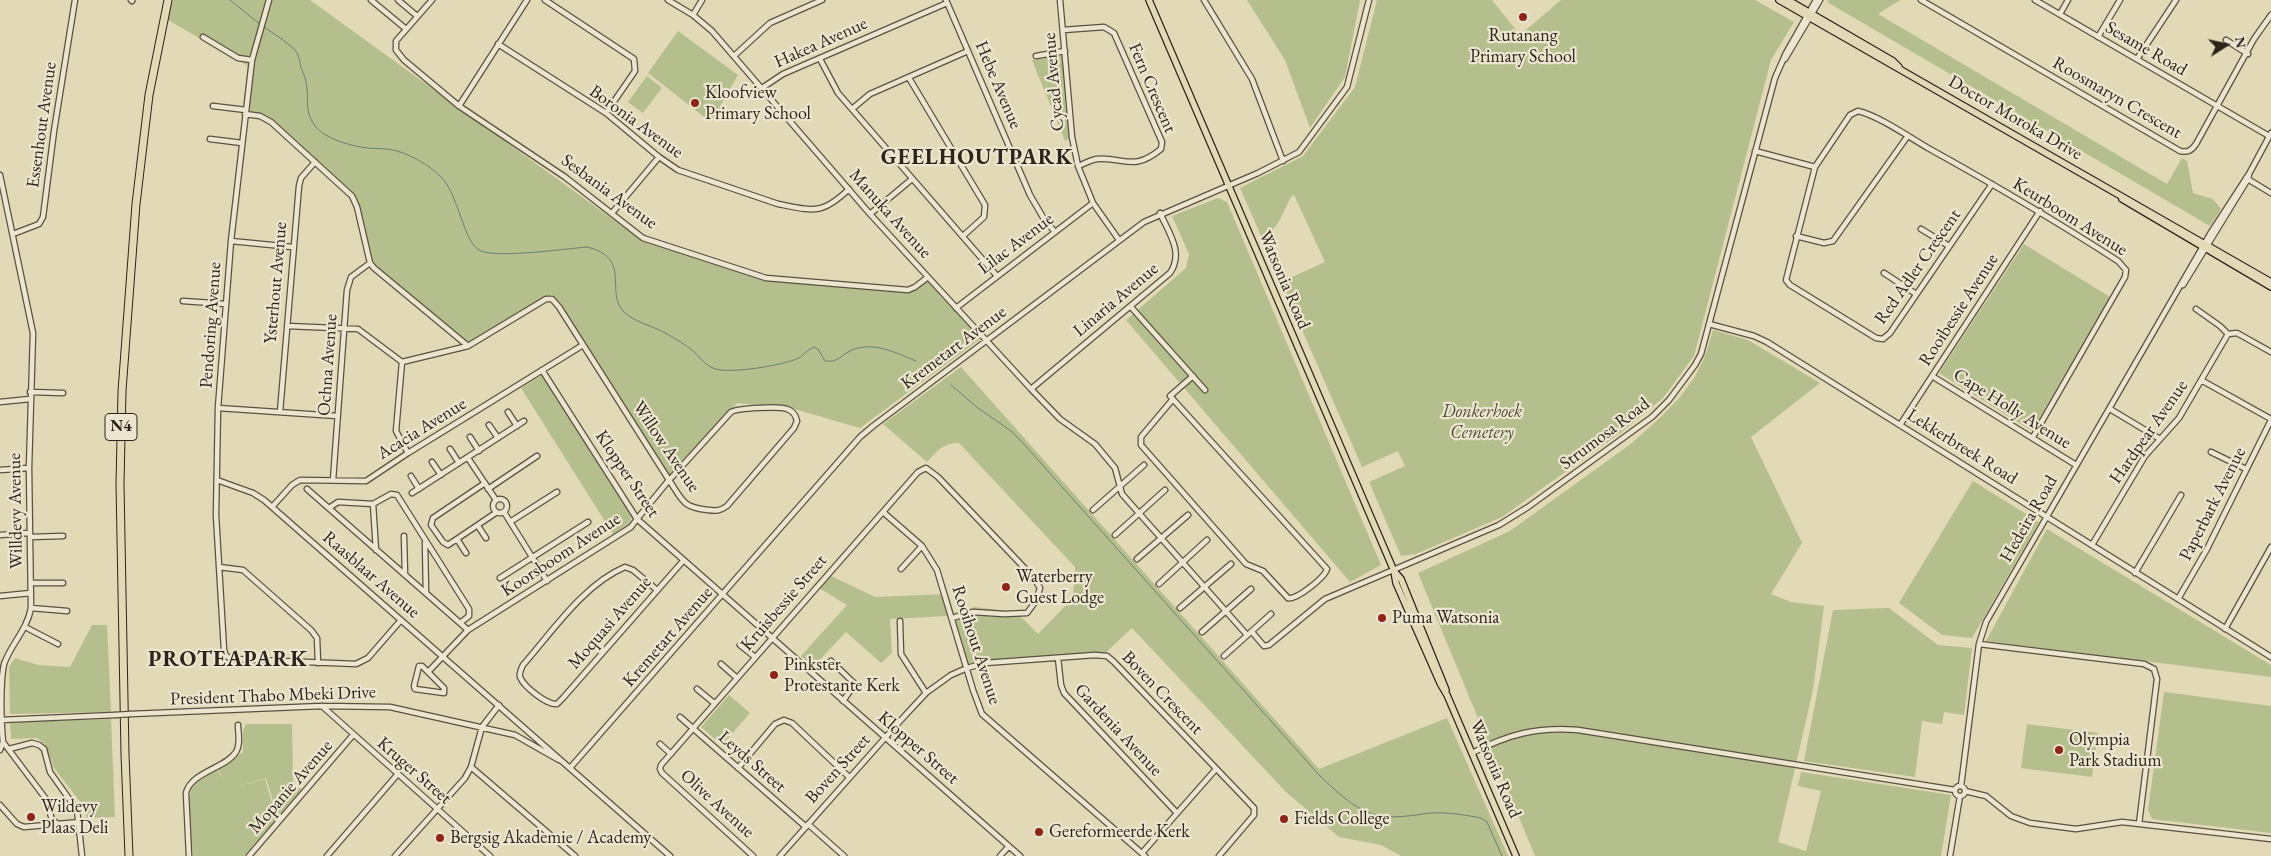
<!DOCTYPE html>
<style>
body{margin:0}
#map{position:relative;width:2271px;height:856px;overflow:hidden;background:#e2d9b7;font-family:"EB Garamond",serif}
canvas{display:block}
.north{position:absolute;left:2201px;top:20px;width:50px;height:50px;-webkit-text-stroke:4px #ece6d0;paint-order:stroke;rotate:80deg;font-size:14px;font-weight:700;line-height:20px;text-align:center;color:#2d241a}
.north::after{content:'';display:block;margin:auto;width:18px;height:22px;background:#2d241a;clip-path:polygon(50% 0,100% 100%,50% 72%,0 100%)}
</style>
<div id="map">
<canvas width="2271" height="856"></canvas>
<div class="north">N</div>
</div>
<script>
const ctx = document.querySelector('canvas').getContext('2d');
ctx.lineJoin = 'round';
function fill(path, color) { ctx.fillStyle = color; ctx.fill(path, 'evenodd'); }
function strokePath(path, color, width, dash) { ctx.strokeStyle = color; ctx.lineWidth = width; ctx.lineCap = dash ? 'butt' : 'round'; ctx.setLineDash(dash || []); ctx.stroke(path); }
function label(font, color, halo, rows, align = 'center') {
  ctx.font = font + ' "EB Garamond",serif'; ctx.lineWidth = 4.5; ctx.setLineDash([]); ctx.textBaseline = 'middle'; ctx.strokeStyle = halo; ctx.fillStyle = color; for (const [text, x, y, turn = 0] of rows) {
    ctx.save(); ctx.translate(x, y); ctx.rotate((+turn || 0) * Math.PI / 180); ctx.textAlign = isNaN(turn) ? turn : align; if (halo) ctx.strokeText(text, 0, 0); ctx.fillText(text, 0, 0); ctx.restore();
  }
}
const green = new Path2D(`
 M173,0H310L643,241L768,281L911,292L928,277L983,337L860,428L791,408L737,403L670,481L552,294L472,345L369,265L353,198L266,119L242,116L248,66L168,20Z
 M1247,0H1360L1345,77L1310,128L1285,60Z
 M1377,0H1492L1520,35L1561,0H1755L1794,22L1771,60L1694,356L1663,398L1623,431L1502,517L1416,554L1401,556L1369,482L1405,466L1398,451L1362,467L1281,282L1325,262L1294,195L1291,197C1283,212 1278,230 1262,238L1240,188L1303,156L1355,87Z
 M1829,0H1900L1878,14L2167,184L2182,158L2187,161L2193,193L2213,199L2221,209L2210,226L1827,2Z
 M678,31L738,75L714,117L708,120L648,73Z
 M1062,56L1070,139L1065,141L1032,60Z
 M647,76L662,88L643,113L628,102Z
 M1218,198L1227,202L1381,565L1350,582L1126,320L1186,268L1189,254L1172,216Z
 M2024,244L2110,297L2032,431L1939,373Z
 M1713,330L1748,340L1820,383L1751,437L1802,543L1771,594L1791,602L1824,606L1813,690L1778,842L1806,851L1821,791L1798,786L1801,772L1951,795L1941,856H1535L1418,573L1510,531L1632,443L1663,415L1680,397L1696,375L1705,356Z
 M961,367L1319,769L1447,718L1508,856H1401L1381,845L1339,837L1286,792L1132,628L1100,658L993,665L964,671L948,616L890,619L892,653L881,663L846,632L813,667L801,656L847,605L814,585L825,573L875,597L948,594L954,613L975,607L1016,612L1038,634L1073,598L1075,567L959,443C944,442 937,451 927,462L883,424Z
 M542,375L632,516L630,523L613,534L521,388Z
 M1973,481L2039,522L1972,638L1942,635L1899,603Z
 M2047,529L2271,665V677L1986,641Z
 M1889,608L1938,645L1972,648L1964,715L1944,712L1942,724L1922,721L1915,777L1804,761L1833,610Z
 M92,625H107L111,712L10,714L9,667L15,658L38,665L70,667Z
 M2164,692L2271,706V833L2152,819L2148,810Z
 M729,695L750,713L722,745L701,727Z
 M111,719L115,817L86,818L85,808L54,768L45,744L37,738L11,739L10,722Z
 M246,724H292L293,783L302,790L278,818L266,778L228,789L265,779L277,819L244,856H193C192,840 185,803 192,789C197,780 209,775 217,769L225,782L218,769L243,752V730Z
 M2027,724L2098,733L2092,777L2021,768Z`);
const stream = new Path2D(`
 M230,0L261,25
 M264,27C274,34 286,41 295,50C299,55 300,62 301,68C303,72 305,77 306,82C310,99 303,109 315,126C325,139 351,146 367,148C377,149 387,148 397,151C411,155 429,165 440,176C459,193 463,244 481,251C500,258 564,249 587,247C632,258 605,290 623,311C633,322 654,326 667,334C676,339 685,344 693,351C699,356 705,365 713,368C727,375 784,365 799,358C804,355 808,349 814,347L818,349L825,361C838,363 841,355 852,350C874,341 896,353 916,361
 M951,385L978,408L1011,431L1022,442L1320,776C1335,790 1353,808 1373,814C1392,820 1412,815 1431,813C1448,812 1465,815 1481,818L1487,822L1502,856`);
const minor = new Path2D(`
 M131,0L132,1
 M269,0L252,60L231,241L218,408L216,515L224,650L226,656L232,659L356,664L368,658L401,620
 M371,0L406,29
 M398,0L417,16
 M432,0L396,41V50L404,60L459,106L565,177L643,238L766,278L908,290L915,287L928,277
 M545,0L634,59L635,71L606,113
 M668,0L693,15L712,31L870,214L1031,389L1060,419L1095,444L1115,468L1122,494L1247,635
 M946,0L1030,195L1044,219L1055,232
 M1060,0L1072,137L1078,166L1093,203L1119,240
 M1204,0L1252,79L1283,161
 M1921,0L2180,151C2188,153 2192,150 2196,144L2254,39L2271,15
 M2035,0L2269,136
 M2060,14L2068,0
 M693,15L702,0
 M1063,30L1104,27L1114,33L1162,142L1161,149C1133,172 1125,157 1097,159C1090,160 1084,164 1078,166
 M203,37L238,58L252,60
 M2098,37L2120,0
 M2226,40L2248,54
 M498,44L606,113L659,157L678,170L778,204C814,211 822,215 849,189
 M734,56L770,23L822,0
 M1036,56L1065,51
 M820,59L838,93L997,276
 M1785,59L1820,0
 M2137,59L2176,0
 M909,78L985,205L984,217L963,236
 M762,88L783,74L947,3
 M213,106L246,110
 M459,106L527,0
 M852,109L870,94L968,51
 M245,114L260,116L271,122L352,196L357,207L370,263L374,268L468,346
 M210,139L242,143
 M1755,151L1815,167
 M0,175L33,333L29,468L31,608C27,630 11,644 4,664C0,683 1,721 3,742L46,799L52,820L58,824
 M2246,178L2271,193
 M1992,184L1890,333L1883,339L1876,338L1790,285L1786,280L1815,167L1850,115L1858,111C1879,116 1909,137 1928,148C1993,184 2056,221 2118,261L2126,270L2125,277L2033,437
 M612,213L659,157
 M870,214L912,179
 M1921,229L1949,246
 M13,234L39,224L43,217L54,131L75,0
 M1796,236L1824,243L1833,241L1907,137
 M231,241L292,247
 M1884,273L1916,294
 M2183,285L2248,179L2249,174L2271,133
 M183,301L226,304
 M1131,307L1205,390
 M956,308L1093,203
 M2196,309L2220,326L2228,334
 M1709,324L1754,336L1767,342L2271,657
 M287,326L358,329L402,362L396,431L408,453
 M402,362L468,346L546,299H552L559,307L669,480C683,501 682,507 708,510C716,511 720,511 727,506L794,428L797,421C796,416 793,411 787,409C779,406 738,408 731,412L673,476L669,480L637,519L631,527L468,630L428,672
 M542,370L637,519L1020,856
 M1932,376L2076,465
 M2201,380L2271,419
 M1031,389L1170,273C1184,253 1169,233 1160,213
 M30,392L63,393
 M1173,399L1141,437V445L1246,564L1263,571L1288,598C1297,600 1325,577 1327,569L1170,396L1193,376
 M0,402L30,399
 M218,408L337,416
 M2110,409L2160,439
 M280,412L299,186L301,178L315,162
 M508,412L517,426
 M489,425L498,438
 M1900,425L2040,211
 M470,437L479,451
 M450,449L459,463
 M2211,452L2246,469
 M468,458L496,500
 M432,462L441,475
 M0,470L29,468
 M411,476L419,489
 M217,480L253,493L264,500L670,856
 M333,480L347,290L351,277L370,263
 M485,483L433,518L431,525L443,542L448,545L497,512
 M307,489L468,630
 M488,489L537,456
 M412,493L524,421
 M493 506a7 7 0 1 1 14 0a7 7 0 1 1-14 0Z
 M373,504L376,550
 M272,507L292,485L300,480L366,481L408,453L583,345
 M329,508L338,502L373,504L391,494L397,495L469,609V616L460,623
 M1093,510L1144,465
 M504,512L547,581
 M883,512L922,546L937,570L973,690L982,714L1145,856
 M510,522L557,492
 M478,526L486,538
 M0,535L29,533
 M1115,535L1165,490
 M404,536L405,575
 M30,537L63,536
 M457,539L466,553
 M425,542L426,593
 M2092,545L2145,456L2179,418L2228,334L2237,333L2271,352
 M1137,559L1188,515
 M219,567L243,570L311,630L317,638L318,663
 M901,569L922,546
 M2135,573L2181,495
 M500,578L588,522
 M31,583H63
 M1159,584L1207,540
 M657,590L633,570L625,567C584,584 552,632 523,665C521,669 519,673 520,677C524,687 547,705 557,704L563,698L683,561
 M0,596L31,593
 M2178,599L2207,549L2271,420
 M31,608L67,611
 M1180,608L1231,564
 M900,621L901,654L926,693
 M25,627L58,644
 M2225,629L2271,547
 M1202,632L1251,589
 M1252,632L1264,646L1269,645L1325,599L1499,525L1528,507L1652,417L1669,400L1695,365L1701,354L1775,78L1786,53L1816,0
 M1979,644L2144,664L2154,669L2157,679L2139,824
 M740,645L755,657
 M1224,656L1271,614
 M1058,658L1061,685L1064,693L1177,813
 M831,661L855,684L843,701
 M721,664L737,678
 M419,666H422L444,688V693L415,689L414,686Z
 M697,689L714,703
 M322,706L490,856
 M131,714L322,706L390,707L515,735L559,760
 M680,717L806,827
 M1,720L115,715
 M660,744L671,754
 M9,749L32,743L39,745L44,749L50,772L77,810L82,856
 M0,750L3,742
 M1472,753C1509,734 1536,727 1578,730L1955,790
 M471,767L575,856
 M570,768L860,437L873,426L1144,222L1258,173L1299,152L1347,87L1369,0
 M738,768L775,724L784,720L792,723L849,777
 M1961,786L1979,644L1986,622L2210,234L2249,174
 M1955 791a5 5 0 1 1 10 0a5 5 0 1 1-10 0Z
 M1965,791L1986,796L2011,816L2030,823L2076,829L2122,822L2271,839
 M0,805L17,824L24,827L80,822
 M808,824L844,856
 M1142,853L1216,769
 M189,856L186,793C191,772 226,768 236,752C241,744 238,733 238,725
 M249,856L353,735
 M327,856L397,775
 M395,856L465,778L471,767L482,727L499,705
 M753,856L662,773L660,769L661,765L918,472L926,468L938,477L1034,578L1040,588L1036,601L1027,613L1004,614L973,612L952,618
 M780,856L900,721L926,693L951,675L967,668L985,663L1095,655L1107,656L1114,662L1254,808V815L1219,856
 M1000,856L1009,846
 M1950,856L1960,796`);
const major = new Path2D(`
 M1149,0L1394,571L1396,583L1440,683L1447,695L1516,856
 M1779,0L2271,282
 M1788,0L1893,61L1899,67
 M2122,199L2271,287
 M1394,571L1401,579L1446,690`);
const highway = new Path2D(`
 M129,856L125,754L120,484L122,391L136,204L149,95L168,0`);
const minorBridge = new Path2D(`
 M115,715L131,714`);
const markers = [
 [1523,17,5,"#8f2418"],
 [695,103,5,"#8f2418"],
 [1006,587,5,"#8f2418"],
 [1382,618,5,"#8f2418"],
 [774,675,5,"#8f2418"],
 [2059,750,5,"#8f2418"],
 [31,817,5,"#8f2418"],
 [1284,819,5,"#8f2418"],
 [1039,832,5,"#8f2418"],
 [440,838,5,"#8f2418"]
];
const shields = [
 [121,427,32]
];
const shieldNames = [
 ["N4",121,427]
];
const poiNames = [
 ["Rutanang",1523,36,"center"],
 ["Primary School",1523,57,"center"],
 ["Kloofview",705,93],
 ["Primary School",705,114],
 ["Waterberry",1016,577],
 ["Guest Lodge",1016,598],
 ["Puma Watsonia",1392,618],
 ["Pinkster",784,665],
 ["Protestante Kerk",784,686],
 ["Olympia",2069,740],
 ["Park Stadium",2069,761],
 ["Wildevy",41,807],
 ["Plaas Deli",41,828],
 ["Fields College",1294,819],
 ["Gereformeerde Kerk",1049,832],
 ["Bergsig Akademie / Academy",450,838]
];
const streetNames = [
 ["Hakea Avenue",821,43,-24],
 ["Sesame Road",2146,49,30],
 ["Cycad Avenue",1054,82,-95],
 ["Hebe Avenue",998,85,67],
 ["Fern Crescent",1152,88,67],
 ["Roosmaryn Crescent",2117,98,30],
 ["Doctor Moroka Drive",2015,118,30],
 ["Boronia Avenue",636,122,36],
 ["Essenhout Avenue",42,125,-82],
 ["Sesbania Avenue",609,192,36],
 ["Manuka Avenue",890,214,48],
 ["Keurboom Avenue",2070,217,32],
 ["Lilac Avenue",1016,244,-37],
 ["Red Adler Crescent",1918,267,-55],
 ["Watsonia Road",1284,280,67],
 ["Ysterhout Avenue",276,283,-85],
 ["Linaria Avenue",1116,300,-40],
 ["Rooibessie Avenue",1959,310,-57],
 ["Pendoring Avenue",211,325,-86],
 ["Kremetart Avenue",954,348,-37],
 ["Ochna Avenue",328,365,-86],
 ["Cape Holly Avenue",2012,409,32],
 ["Acacia Avenue",422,429,-32],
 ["Hardpear Avenue",2149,432,-55],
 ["Strumosa Road",1605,434,-37],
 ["Willow Avenue",666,447,56],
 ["Lekkerbreek Road",1962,447,32],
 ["Klopper Street",627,474,56],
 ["Paperbark Avenue",2213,504,-63],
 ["Willdevy Avenue",16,511,-91],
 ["Hedeira Road",2029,519,-60],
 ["Koorsboom Avenue",561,555,-33],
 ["Raasblaar Avenue",371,575,41],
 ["Kruisbessie Street",784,603,-49],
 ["Moquasi Avenue",610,623,-49],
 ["Kremetart Avenue",668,637,-49],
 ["Rooihout Avenue",976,645,72],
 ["Boven Crescent",1162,693,46],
 ["President Thabo Mbeki Drive",273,696,-2],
 ["Gardenia Avenue",1118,730,47],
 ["Klopper Street",918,748,41],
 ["Leyds Street",752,762,41],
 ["Boven Street",838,769,-48],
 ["Watsonia Road",1495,769,67],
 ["Kruger Street",414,771,41],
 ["Mopanie Avenue",291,787,-49],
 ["Olive Avenue",717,804,42]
];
const parkNames = [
 ["Donkerhoek",1482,412],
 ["Cemetery",1482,433]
];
const districtNames = [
 ["GEELHOUTPARK",977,158],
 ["PROTEAPARK",228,660]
];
fill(green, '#b5bf8d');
strokePath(stream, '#6b7e72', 1);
strokePath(minor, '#5a5141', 7);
strokePath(major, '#2d241a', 8);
strokePath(highway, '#2d241a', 9);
strokePath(minor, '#ece6d0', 4.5);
strokePath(major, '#e2d9b7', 5.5);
strokePath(highway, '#e2d9b7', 7);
strokePath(minorBridge, '#5a5141', 7, []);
strokePath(minorBridge, '#ece6d0', 4.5);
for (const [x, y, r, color] of markers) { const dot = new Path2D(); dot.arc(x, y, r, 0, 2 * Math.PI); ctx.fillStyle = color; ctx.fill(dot); strokePath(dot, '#ece6d0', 2); }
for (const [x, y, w] of shields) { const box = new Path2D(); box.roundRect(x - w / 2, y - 13.5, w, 27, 4); ctx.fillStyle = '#ece6d0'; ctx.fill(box); strokePath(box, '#2d241a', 1); }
label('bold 16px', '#2d241a', null, shieldNames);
label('18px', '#2d241a', '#ece6d0', poiNames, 'left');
label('18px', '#2d241a', '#ece6d0', streetNames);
label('italic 18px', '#4f4b37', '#ece6d0', parkNames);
ctx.letterSpacing = '1px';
label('bold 22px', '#2d241a', '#ece6d0', districtNames);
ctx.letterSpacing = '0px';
</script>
